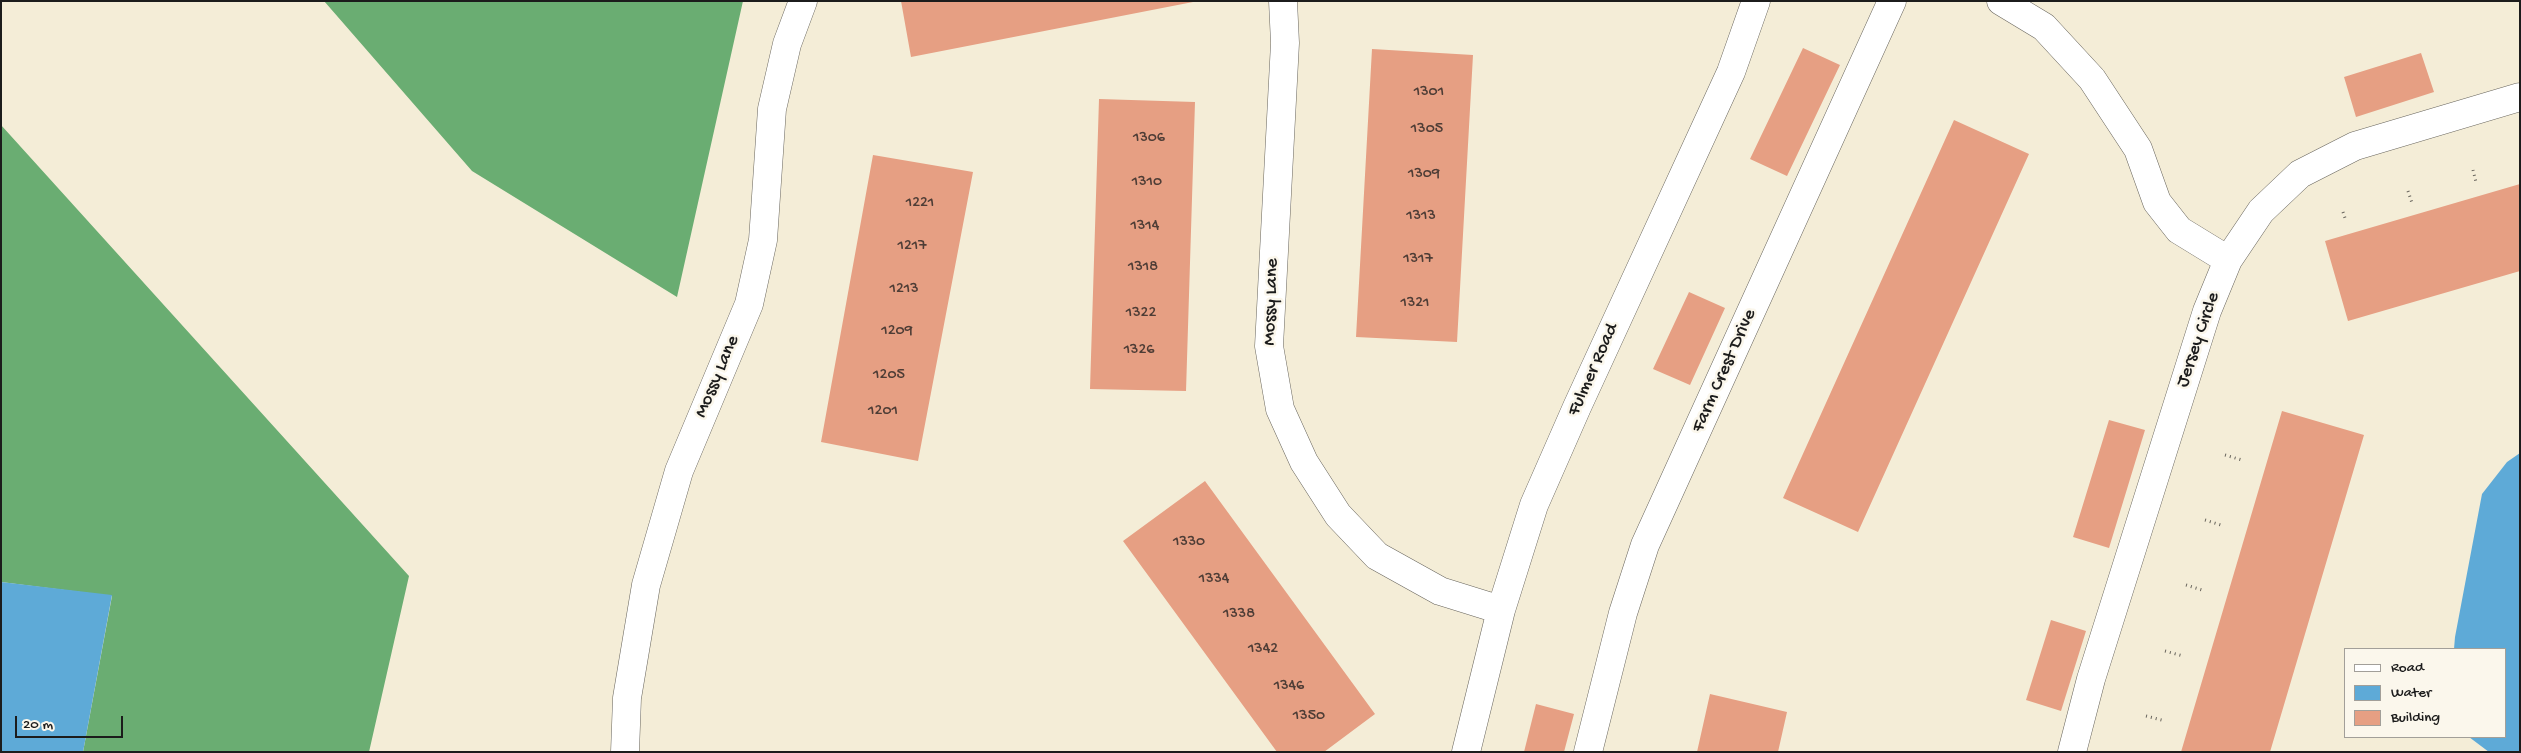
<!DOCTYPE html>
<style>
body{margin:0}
#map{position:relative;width:2521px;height:753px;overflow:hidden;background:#f4edd7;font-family:"Gochi Hand",sans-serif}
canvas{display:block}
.frame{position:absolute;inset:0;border:2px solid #1c1c1c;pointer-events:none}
.legend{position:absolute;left:2344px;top:648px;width:162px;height:90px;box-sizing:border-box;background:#fbf7ec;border:1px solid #a29f99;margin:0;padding:6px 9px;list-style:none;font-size:15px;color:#1c1c1c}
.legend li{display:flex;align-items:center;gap:10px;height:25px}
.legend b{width:25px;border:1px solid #a29f99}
.scale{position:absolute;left:15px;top:716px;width:108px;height:22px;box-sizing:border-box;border:2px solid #1c1c1c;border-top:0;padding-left:6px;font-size:15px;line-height:18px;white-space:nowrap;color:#1c1c1c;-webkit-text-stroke:4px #fbf7ec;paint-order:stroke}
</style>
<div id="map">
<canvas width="2521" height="753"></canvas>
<div class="frame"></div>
<ul class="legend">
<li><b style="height:6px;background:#fff"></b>Road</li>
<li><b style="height:14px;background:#5eaad7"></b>Water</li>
<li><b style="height:14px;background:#e69f83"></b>Building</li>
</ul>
<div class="scale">20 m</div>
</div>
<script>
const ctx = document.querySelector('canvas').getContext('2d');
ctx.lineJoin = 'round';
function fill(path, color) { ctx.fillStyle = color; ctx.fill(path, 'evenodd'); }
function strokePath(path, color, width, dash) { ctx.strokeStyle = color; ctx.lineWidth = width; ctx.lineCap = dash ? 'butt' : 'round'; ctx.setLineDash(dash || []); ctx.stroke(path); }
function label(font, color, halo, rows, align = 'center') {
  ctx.font = font + ' "Gochi Hand",sans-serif'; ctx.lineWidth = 5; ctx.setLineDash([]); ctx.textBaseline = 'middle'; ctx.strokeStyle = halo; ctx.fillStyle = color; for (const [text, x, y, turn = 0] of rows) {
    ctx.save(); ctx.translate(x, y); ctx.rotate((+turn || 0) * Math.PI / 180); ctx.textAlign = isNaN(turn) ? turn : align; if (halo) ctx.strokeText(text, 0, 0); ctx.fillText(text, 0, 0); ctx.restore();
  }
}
const forest = new Path2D(`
 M324,1H743L677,297L472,171Z
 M1,125L409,576L369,752H83L112,596L1,582Z`);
const water = new Path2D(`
 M2520,453V752H2489L2469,737H2505V649H2454L2455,637L2482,494L2507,462Z
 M1,582L112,595L83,752H1Z`);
const building = new Path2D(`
 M901,1H1192L1193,2L911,57Z
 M1803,48L1840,65L1787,176L1750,159Z
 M1372,49L1473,55L1457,342L1356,337Z
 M2421,53L2434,92L2356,117L2344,77Z
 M1099,99L1195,102L1186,391L1090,389Z
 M1954,120L2029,154L1858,532L1783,498Z
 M873,155L973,172L918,461L821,442Z
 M2520,184V271L2348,321L2325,241Z
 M1689,292L1725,308L1690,385L1653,369Z
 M2282,411L2364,435L2270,752H2181Z
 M2109,420L2145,430L2109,548L2073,537Z
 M1205,481L1375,714L1324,752H1277L1123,541Z
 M2051,620L2086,631L2061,711L2026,700Z
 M1710,694L1787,712L1778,752H1697Z
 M1536,704L1574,714L1564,752H1524Z`);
const path = new Path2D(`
 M2473,170L2476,182
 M2408,191L2412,203
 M2343,212L2346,221
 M2225,455L2242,460
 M2205,520L2224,526
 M2186,585L2202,590
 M2165,651L2183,656
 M2146,716L2165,721`);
const minor = new Path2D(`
 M1283,1L1285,43L1269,346L1280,409L1304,462L1338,515L1377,556L1440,591L1501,610
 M2001,1L2044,27L2092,79L2138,149L2157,202L2179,230L2228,260
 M625,752L627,698L646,585L679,471L749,304L763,240L772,109L787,44L803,1
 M1466,752L1501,610L1534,505L1577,407L1731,72L1756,1
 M1588,752L1623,613L1645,545L1892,1
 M2072,752L2091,679L2207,311L2228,260L2261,211L2300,174L2355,146L2520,97`);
const numberNames = [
 ["1301",1429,93],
 ["1305",1427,130],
 ["1306",1149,139],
 ["1309",1424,175],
 ["1310",1147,183],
 ["1221",920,204],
 ["1313",1421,217],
 ["1314",1145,227],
 ["1217",912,247],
 ["1317",1418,260],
 ["1318",1143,268],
 ["1213",904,290],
 ["1321",1415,304],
 ["1322",1141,314],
 ["1209",897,332],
 ["1326",1139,351],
 ["1205",889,376],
 ["1201",883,412],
 ["1330",1189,543],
 ["1334",1214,580],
 ["1338",1239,615],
 ["1342",1263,650],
 ["1346",1289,687],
 ["1350",1309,717]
];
const streetNames = [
 ["Mossy Lane",1272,302,-88],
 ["Jersey Circle",2199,340,-71],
 ["Fulmer Road",1594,370,-66],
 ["Farm Crest Drive",1725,371,-66],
 ["Mossy Lane",718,377,-67]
];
fill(forest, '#6aad72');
fill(water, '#5eaad7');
fill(building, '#e69f83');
strokePath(minor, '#68655d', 29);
strokePath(path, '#68655d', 3, [1, 4]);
strokePath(minor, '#fff', 28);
label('16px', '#4e3d36', null, numberNames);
label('19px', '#1c1c1c', '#fbf7ec', streetNames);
</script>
